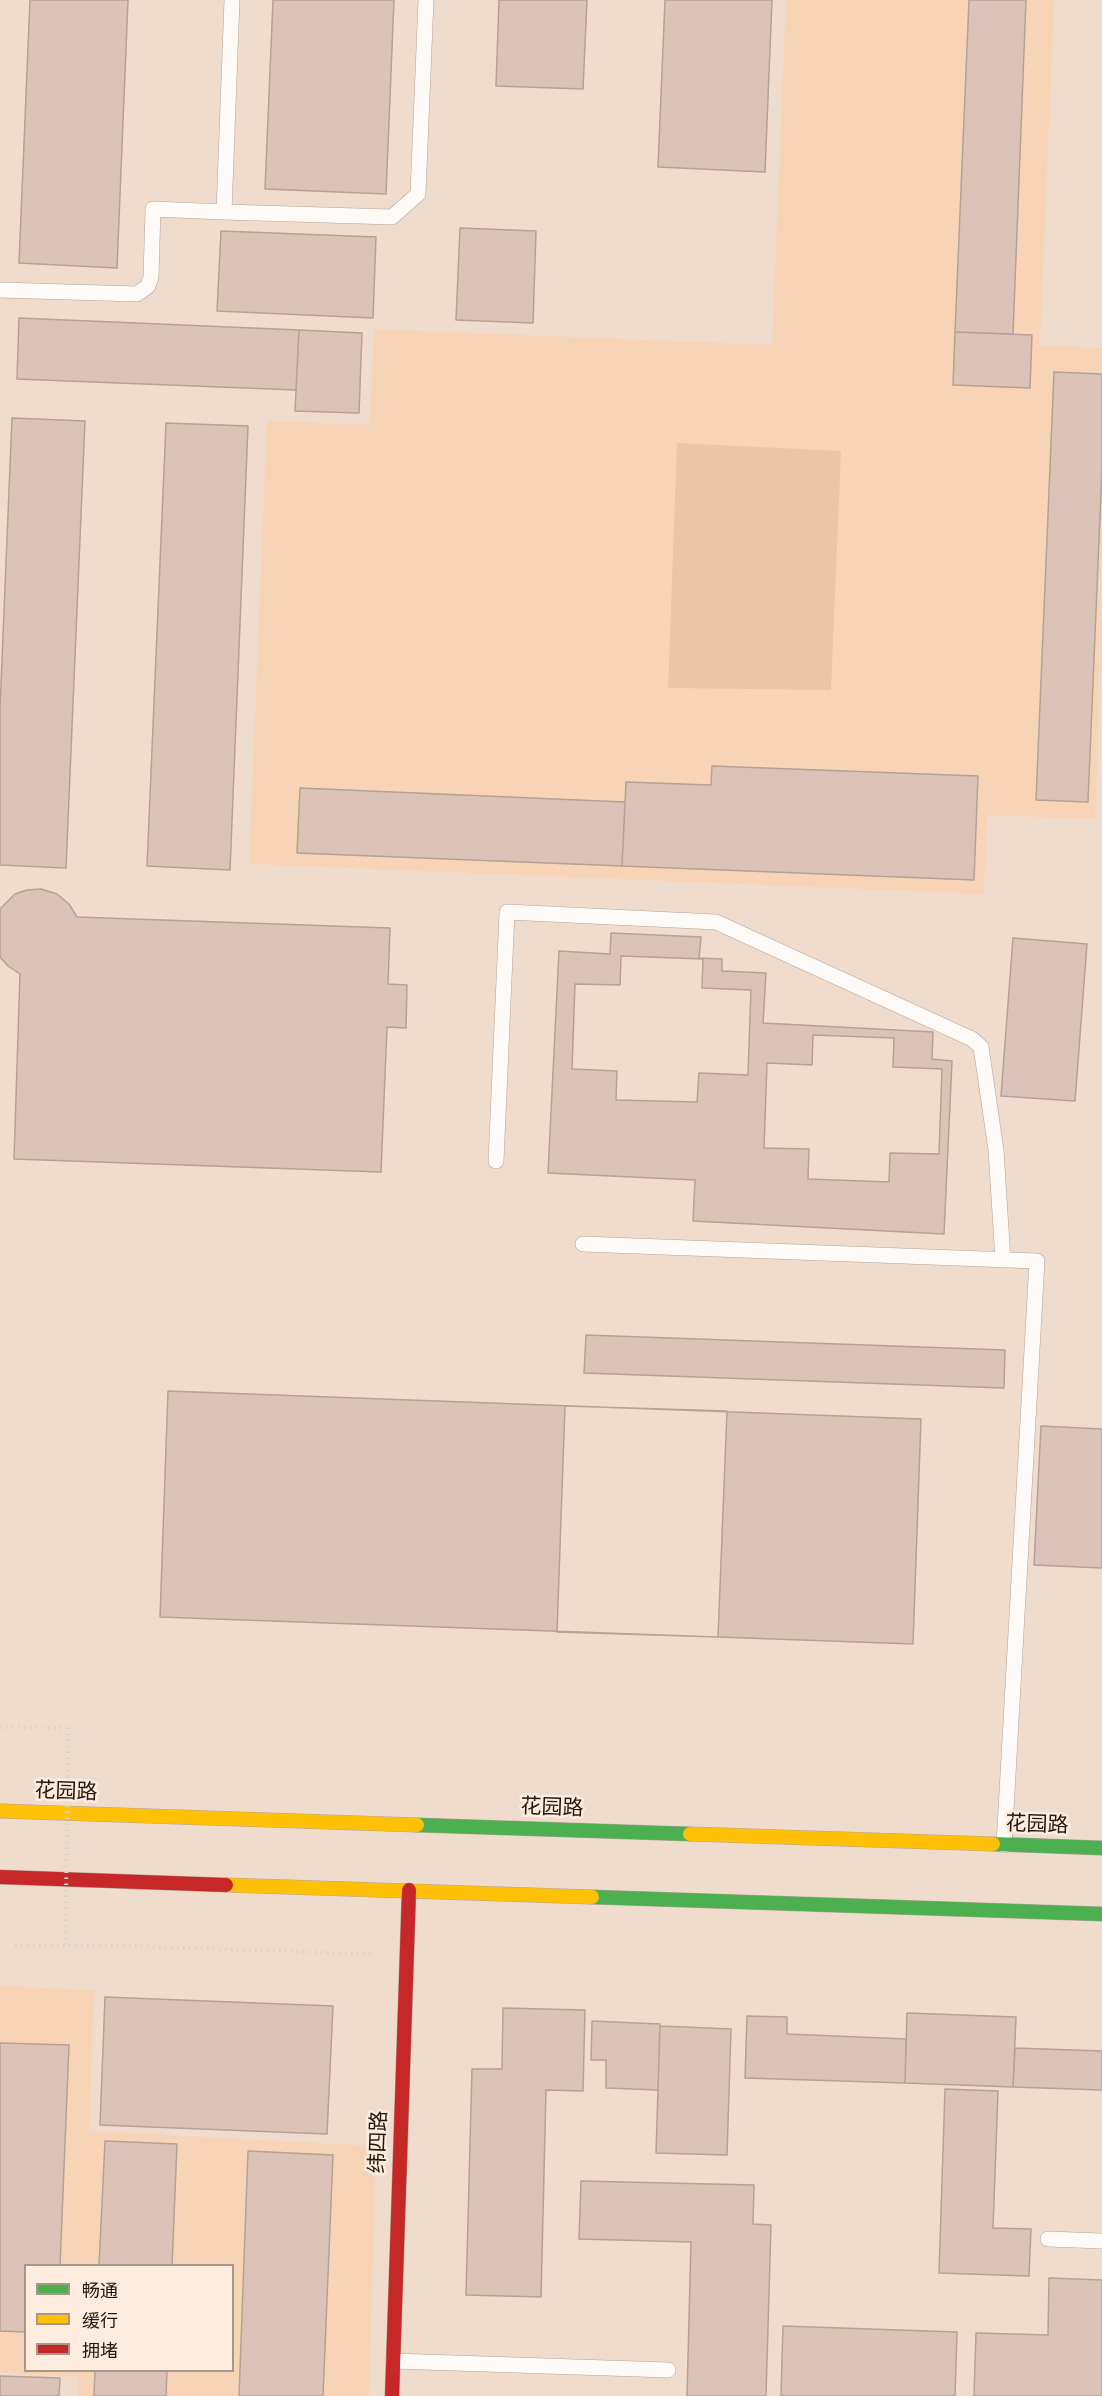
<!DOCTYPE html>
<meta charset="utf-8">
<style>
body{margin:0}
#map{position:relative;width:1102px;height:2396px;overflow:hidden;background:#f0dccd;font-family:Arial,"Noto Sans SC",sans-serif}
canvas{display:block}
.legend{position:absolute;left:24px;top:2264px;width:210px;height:108px;box-sizing:border-box;background:#feecde;border:2px solid #a89789;margin:0;padding:8px 10px;list-style:none;font-size:18px;color:#26170a}
.legend li{display:flex;align-items:center;gap:12px;height:30px}
.legend b{width:30px;border:2px solid #a89789}
</style>
<div id="map">
<canvas width="1102" height="2396"></canvas>
<ul class="legend">
<li><b style="height:8px;background:#4caf50"></b>畅通</li>
<li><b style="height:8px;background:#ffc107"></b>缓行</li>
<li><b style="height:8px;background:#c62828"></b>拥堵</li>
</ul>
</div>
<script>
const ctx = document.querySelector('canvas').getContext('2d');
ctx.lineJoin = 'round';
function fill(path, color) { ctx.fillStyle = color; ctx.fill(path, 'evenodd'); }
function strokePath(path, color, width, dash) { ctx.strokeStyle = color; ctx.lineWidth = width; ctx.lineCap = dash ? 'butt' : 'round'; ctx.setLineDash(dash || []); ctx.stroke(path); }
function label(font, color, halo, rows, align = 'center') {
  ctx.font = font + ' Arial,"Noto Sans SC",sans-serif'; ctx.lineWidth = 5; ctx.setLineDash([]); ctx.textBaseline = 'middle'; ctx.strokeStyle = halo; ctx.fillStyle = color; for (const [text, x, y, turn = 0] of rows) {
    ctx.save(); ctx.translate(x, y); ctx.rotate((+turn || 0) * Math.PI / 180); ctx.textAlign = isNaN(turn) ? turn : align; if (halo) ctx.strokeText(text, 0, 0); ctx.fillText(text, 0, 0); ctx.restore();
  }
}
const built = new Path2D(`
 M786,0H1054L1040,345L1102,348V639L1095,819L987,815L984,894L249,864L267,421L370,425L374,329L772,345Z
 M0,1986L94,1990L89,2131L376,2146L369,2396H78L79,2377L0,2373ZM26,2266H232V2370H26Z`);
const green = new Path2D(`
 M677,443L841,451L831,690L668,688Z`);
const building = new Path2D(`
 M30,0H128L117,268L19,263Z
 M273,0H394L386,194L265,189Z
 M499,0H587L583,89L496,86Z
 M665,0H772L765,172L658,167Z
 M969,0H1026L1013,334L955,332Z
 M460,228L536,231L533,323L456,320Z
 M221,231L376,237L373,318L217,311Z
 M19,318L299,330L296,390L17,379Z
 M299,330L362,333L359,413L295,411Z
 M955,332L1032,335L1030,388L953,385Z
 M1054,372L1102,374V468L1088,802L1036,800Z
 M12,418L85,421L66,868L0,865V708Z
 M166,423L248,426L230,870L147,866Z
 M712,766L978,776L974,880L622,866L626,782L711,785Z
 M300,788L625,802L622,866L297,853Z
 M41,889L57,894L69,904L77,917L390,928L388,984L407,985L406,1028L387,1027L381,1172L14,1159L20,974L8,966L0,957V909L15,894L27,890Z
 M611,933L701,937L699,958L722,959V971L766,973L763,1023L933,1032L932,1059L952,1061L944,1234L693,1221L695,1180L548,1173L559,951L610,954Z
 M1013,938L1087,944L1075,1101L1001,1096Z
 M621,956L703,959L702,988L751,990L748,1075L699,1073L697,1102L616,1100L617,1071L572,1069L575,984L620,985Z
 M813,1035L894,1038L893,1067L942,1069L939,1154L890,1153L889,1182L808,1179L809,1149L764,1148L767,1063L812,1065Z
 M586,1335L1005,1350L1004,1388L584,1373Z
 M168,1391L921,1419L913,1644L160,1617Z
 M565,1406L727,1411L718,1637L557,1632Z
 M1041,1426L1102,1429V1568L1034,1565Z
 M105,1997L333,2006L327,2134L100,2125Z
 M503,2008L585,2010L583,2091L546,2090L541,2297L466,2295L472,2069H502Z
 M907,2013L1016,2017L1013,2087L905,2083Z
 M747,2016L787,2017V2034L906,2039L905,2083L745,2078Z
 M592,2021L660,2024L658,2090L606,2088V2060H591Z
 M660,2026L731,2029L727,2155L656,2153Z
 M0,2043L69,2045L60,2266H26V2332L0,2331Z
 M1015,2048L1102,2051V2090L1013,2087Z
 M945,2089L998,2091L993,2228L1031,2229L1029,2276L939,2273Z
 M105,2141L177,2144L172,2266H99Z
 M248,2151L333,2155L323,2396H239Z
 M581,2181L754,2185L753,2224L771,2225L766,2396H687L691,2242L579,2239Z
 M1049,2278L1102,2280V2396H974L976,2333L1048,2335Z
 M783,2326L957,2332L955,2396H781Z
 M95,2370H167L166,2396H94Z
 M0,2376L60,2378L59,2396H0Z`);
const path = new Path2D(`
 M0,1727L69,1728
 M15,1945L123,1946L371,1954`);
const lane = new Path2D(`
 M232,0L224,212L392,217L418,194L426,0
 M0,290L137,294L148,286L151,277L153,209L224,212
 M496,1161L507,912L716,922L972,1039L981,1047L996,1150L1003,1260
 M583,1244L1037,1261L1004,1845
 M1048,2239L1102,2241
 M393,2361L668,2370`);
const fast = new Path2D(`
 M417,1825L690,1834
 M993,1844L1102,1848
 M592,1897L1102,1914`);
const slow = new Path2D(`
 M0,1811L417,1825
 M690,1834L993,1844
 M226,1885L592,1897`);
const jam = new Path2D(`
 M0,1877L226,1885
 M392,2396L409,1890`);
const pathBridge = new Path2D(`
 M65,1945L69,1728`);
const streetNames = [
 ["花园路",66,1792,2],
 ["花园路",552,1808,2],
 ["花园路",1037,1825,2],
 ["纬四路",379,2142,-88]
];
fill(built, '#f8d4b6');
fill(green, '#eac5a6');
fill(building, '#dcc3b7');
strokePath(building, '#b4a197', 1.5);
strokePath(lane, '#b4a396', 16);
strokePath(fast, '#b4a396', 15);
strokePath(slow, '#b4a396', 15);
strokePath(jam, '#b4a396', 15);
strokePath(path, '#d9d3ce', 4, [1.5, 4.5]);
strokePath(lane, '#fdfaf8', 15);
strokePath(fast, '#4caf50', 14);
strokePath(slow, '#ffc107', 14);
strokePath(jam, '#c62828', 14);
strokePath(pathBridge, '#d9d3ce', 4, [1.5, 4.5]);
label('21px', '#26170a', '#feecde', streetNames);
</script>
